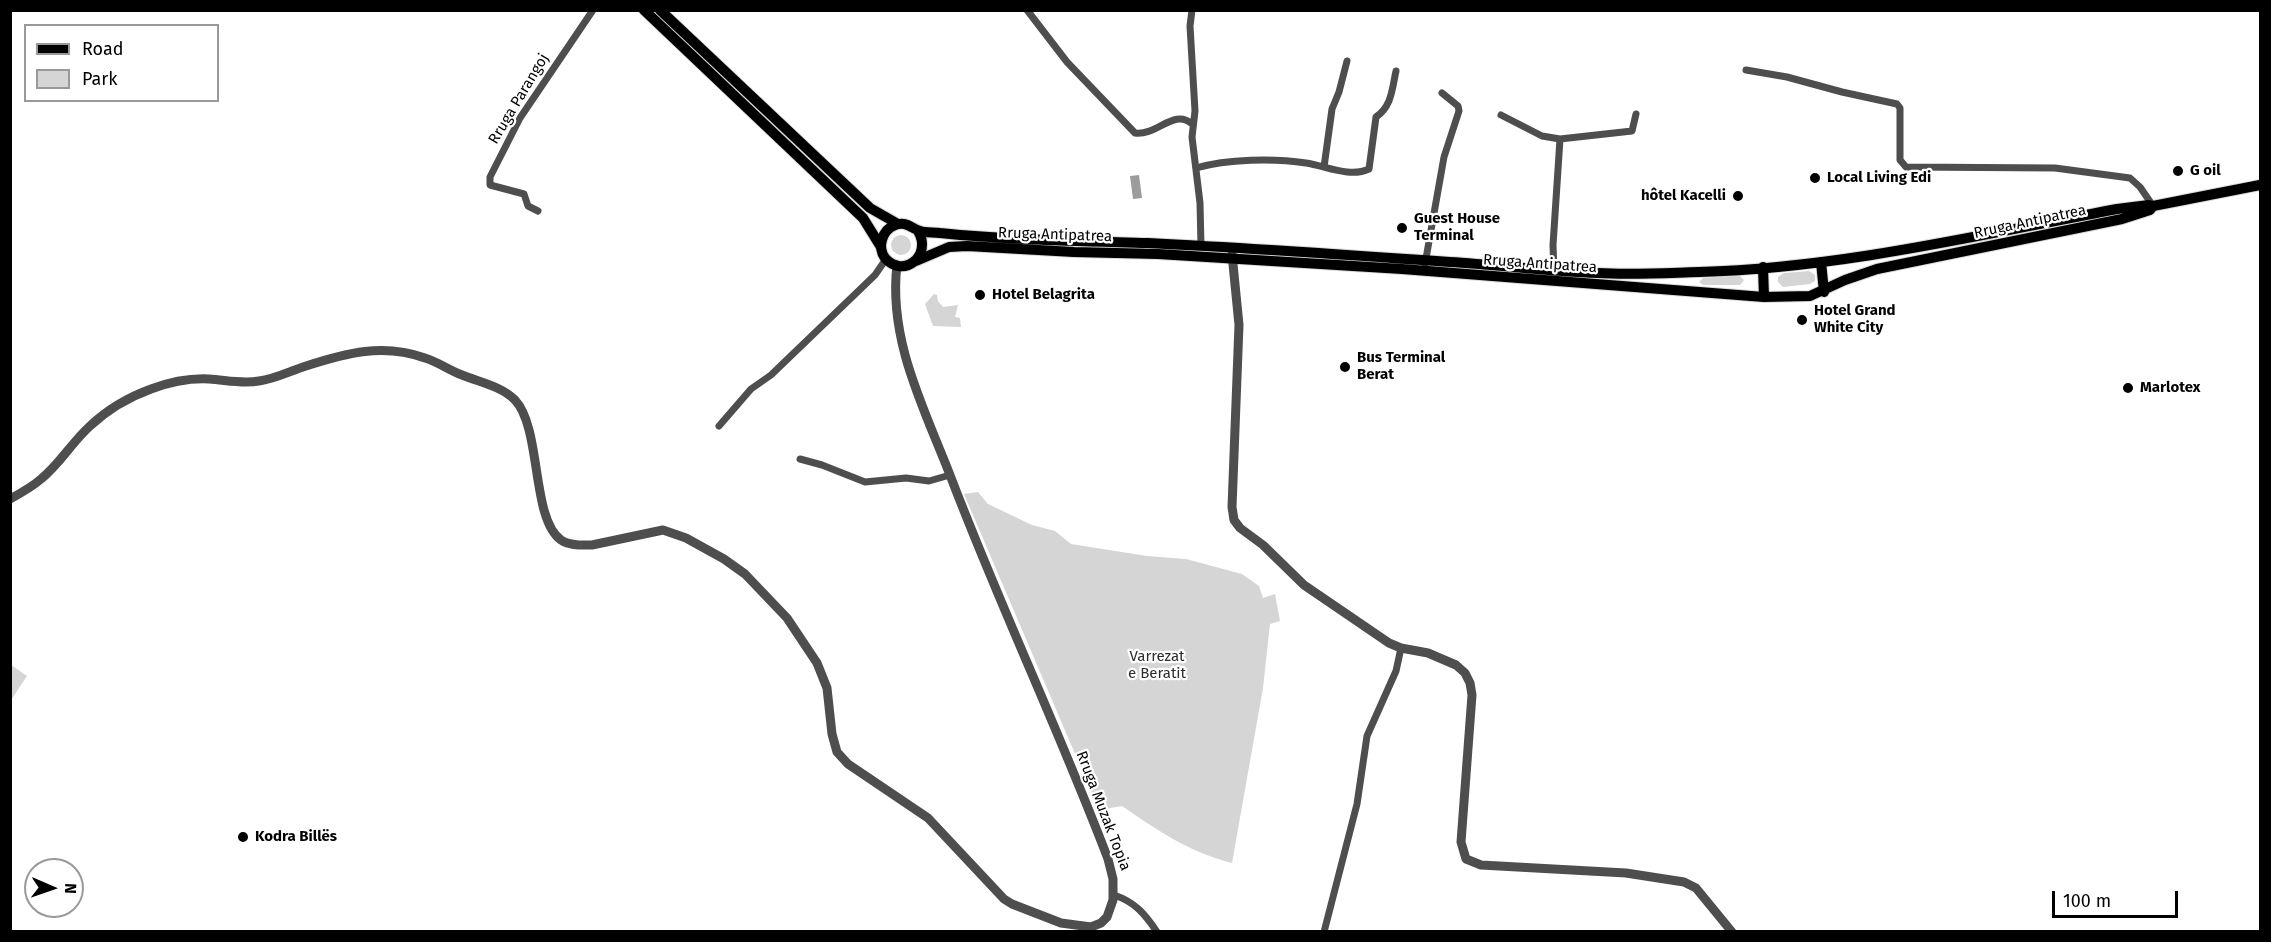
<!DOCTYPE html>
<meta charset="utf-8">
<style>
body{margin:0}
#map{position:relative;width:2271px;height:942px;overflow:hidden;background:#fff;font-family:"Fira Sans",sans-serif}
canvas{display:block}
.frame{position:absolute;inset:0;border:12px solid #000;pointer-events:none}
.legend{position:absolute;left:24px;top:24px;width:195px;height:78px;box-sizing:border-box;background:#fff;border:2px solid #999;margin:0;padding:8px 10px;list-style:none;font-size:18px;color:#000}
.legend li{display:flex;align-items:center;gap:12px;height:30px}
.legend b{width:30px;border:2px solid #999}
.north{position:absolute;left:24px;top:858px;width:60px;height:60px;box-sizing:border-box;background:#fff;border:2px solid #999;border-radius:50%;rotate:92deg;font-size:16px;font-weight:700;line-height:24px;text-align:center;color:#000}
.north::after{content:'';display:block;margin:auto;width:21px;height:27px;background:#000;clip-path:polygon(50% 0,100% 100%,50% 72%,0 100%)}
.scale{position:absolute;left:2052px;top:891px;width:126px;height:27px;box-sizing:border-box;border:3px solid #000;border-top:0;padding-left:8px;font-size:18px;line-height:21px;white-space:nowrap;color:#000;-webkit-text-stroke:4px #fff;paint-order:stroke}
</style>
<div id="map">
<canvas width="2271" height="942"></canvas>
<div class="frame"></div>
<ul class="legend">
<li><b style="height:8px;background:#000"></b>Road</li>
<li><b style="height:16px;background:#d5d5d5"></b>Park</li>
</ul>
<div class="north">N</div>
<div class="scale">100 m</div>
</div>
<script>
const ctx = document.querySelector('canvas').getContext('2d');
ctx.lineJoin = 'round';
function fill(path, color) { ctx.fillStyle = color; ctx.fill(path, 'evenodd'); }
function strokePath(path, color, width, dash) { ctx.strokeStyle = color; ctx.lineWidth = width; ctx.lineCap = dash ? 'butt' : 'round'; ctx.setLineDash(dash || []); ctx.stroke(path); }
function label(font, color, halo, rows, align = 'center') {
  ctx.font = font + ' "Fira Sans",sans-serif'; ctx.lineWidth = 4.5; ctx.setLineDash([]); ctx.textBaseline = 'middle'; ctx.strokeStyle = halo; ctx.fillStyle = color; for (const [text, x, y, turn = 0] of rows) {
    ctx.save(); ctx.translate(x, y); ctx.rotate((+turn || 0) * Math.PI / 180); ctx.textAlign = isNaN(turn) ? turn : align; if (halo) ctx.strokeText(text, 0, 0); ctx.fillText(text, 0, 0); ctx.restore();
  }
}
const green = new Path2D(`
 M891 245a10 10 0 1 1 20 0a10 10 0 1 1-20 0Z
 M1809,271L1815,275V281L1810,284L1783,287L1778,282V277L1784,273Z
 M1739,275L1744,280L1740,285H1703L1699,282L1703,278Z
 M934,294L937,295L938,301L943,307L958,305L955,317L960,318L961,327L933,326L925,304Z
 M978,492L988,504L1032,525L1055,531L1071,544L1147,556L1186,559L1242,574L1259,586L1263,598L1275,594L1280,621L1270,624L1263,688L1232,863C1187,851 1160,832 1122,806L1099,810L964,494Z
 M11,665L27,676L11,700Z`);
const water = new Path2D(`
 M1139,175L1142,198L1133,199L1130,176Z`);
const minor = new Path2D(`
 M1027,10L1067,62L1135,133C1157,136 1174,108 1192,124
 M1192,10L1190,26L1195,111L1192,137L1200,203L1201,246
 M1746,70L1787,77L1842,92L1897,104L1900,108V160L1906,167L2055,168L2130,178L2140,187L2153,206
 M1501,115L1542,136L1560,139L1632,131L1636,114
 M1324,167L1332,109L1339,92L1347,61
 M1196,168C1227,159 1274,158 1306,163C1326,166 1350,178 1369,169L1376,117C1392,106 1392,89 1396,71
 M538,211L528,206L524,194L490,185V177L520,118L593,10
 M1425,264L1444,157L1459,111L1458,106L1442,93
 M1554,270L1553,245L1560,139
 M719,426L751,389L771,375L875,275L886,259
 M800,459L822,465L865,482L906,478L929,481L950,475
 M1114,895C1135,902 1145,914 1157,932
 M1324,932L1357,804L1367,736L1396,671L1401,648`);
const tertiary = new Path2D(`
 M1232,254L1239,325L1232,507L1234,520L1240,528L1263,545L1304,585L1389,643L1401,648L1428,653L1456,665L1465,673L1470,683L1472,695L1461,842L1466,859L1481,865L1626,873L1684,882L1696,888L1732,932
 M10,499C21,493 32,487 41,479C60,464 72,442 90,426C107,410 129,397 151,389C170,382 189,378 209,379C226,380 242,384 259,381C275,379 290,371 306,366C346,353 383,343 425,358C438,362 449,370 462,375C479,382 501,386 515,400C542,429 531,519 561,540C569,546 582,545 592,545L663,530L686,538L724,559L745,574L787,618L817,663L827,688L832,734L837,752L848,764L928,818L1004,899L1012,904L1061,923L1091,927L1101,923L1107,917L1113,900V879L1108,859C1059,730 999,604 950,475C924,408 888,340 897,265`);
const primary = new Path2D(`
 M644,10L863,218L881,247
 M660,10L870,208L898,224
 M918,231C933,256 903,279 885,258C877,247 882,230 895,225C906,221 911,228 920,231C925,233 934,232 940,233C1009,240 1079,241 1148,243C1249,248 1350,255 1450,262C1499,265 1549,271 1598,273C1631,275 1665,273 1699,272C1840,268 1979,235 2117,209L2149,205L2153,206L2260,185
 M916,261L949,247L967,246L1074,252L1158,254L1402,269L1764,297L1810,296L1845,280L1877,269L2122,219L2150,210L2153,206
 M1821,262L1824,292
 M1763,267L1764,297`);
const markers = [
 [2178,171,6,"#000"],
 [1815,178,6,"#000"],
 [1738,196,6,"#000"],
 [1402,228,6,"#000"],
 [980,295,6,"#000"],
 [1802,320,6,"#000"],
 [1345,367,6,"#000"],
 [2128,388,6,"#000"],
 [243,837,6,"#000"]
];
const streetNames = [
 ["Rruga Parangoj",519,99,-59],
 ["Rruga Antipatrea",2030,222,-12],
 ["Rruga Antipatrea",1055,235,2],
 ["Rruga Antipatrea",1540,264,4],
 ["Rruga Muzak Topia",1103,811,69]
];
const poiNames = [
 ["G oil",2190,171],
 ["Local Living Edi",1827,178],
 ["hôtel Kacelli",1726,196,"right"],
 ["Guest House",1414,219],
 ["Terminal",1414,236],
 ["Hotel Belagrita",992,295],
 ["Hotel Grand",1814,311],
 ["White City",1814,328],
 ["Bus Terminal",1357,358],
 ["Berat",1357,375],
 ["Marlotex",2140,388],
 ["Kodra Billës",255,837]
];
const parkNames = [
 ["Varrezat",1157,657],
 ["e Beratit",1157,674]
];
fill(green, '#d5d5d5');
fill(water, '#9c9c9c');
strokePath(primary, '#dbdbdb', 12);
strokePath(minor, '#4e4e4e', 7);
strokePath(tertiary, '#4e4e4e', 9);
strokePath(primary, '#000', 10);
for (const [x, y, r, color] of markers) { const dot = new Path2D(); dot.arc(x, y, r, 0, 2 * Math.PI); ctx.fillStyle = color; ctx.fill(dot); strokePath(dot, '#fff', 2); }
label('15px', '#000', '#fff', streetNames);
label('bold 15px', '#000', '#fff', poiNames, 'left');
label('15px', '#2c2c2c', '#fff', parkNames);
</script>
